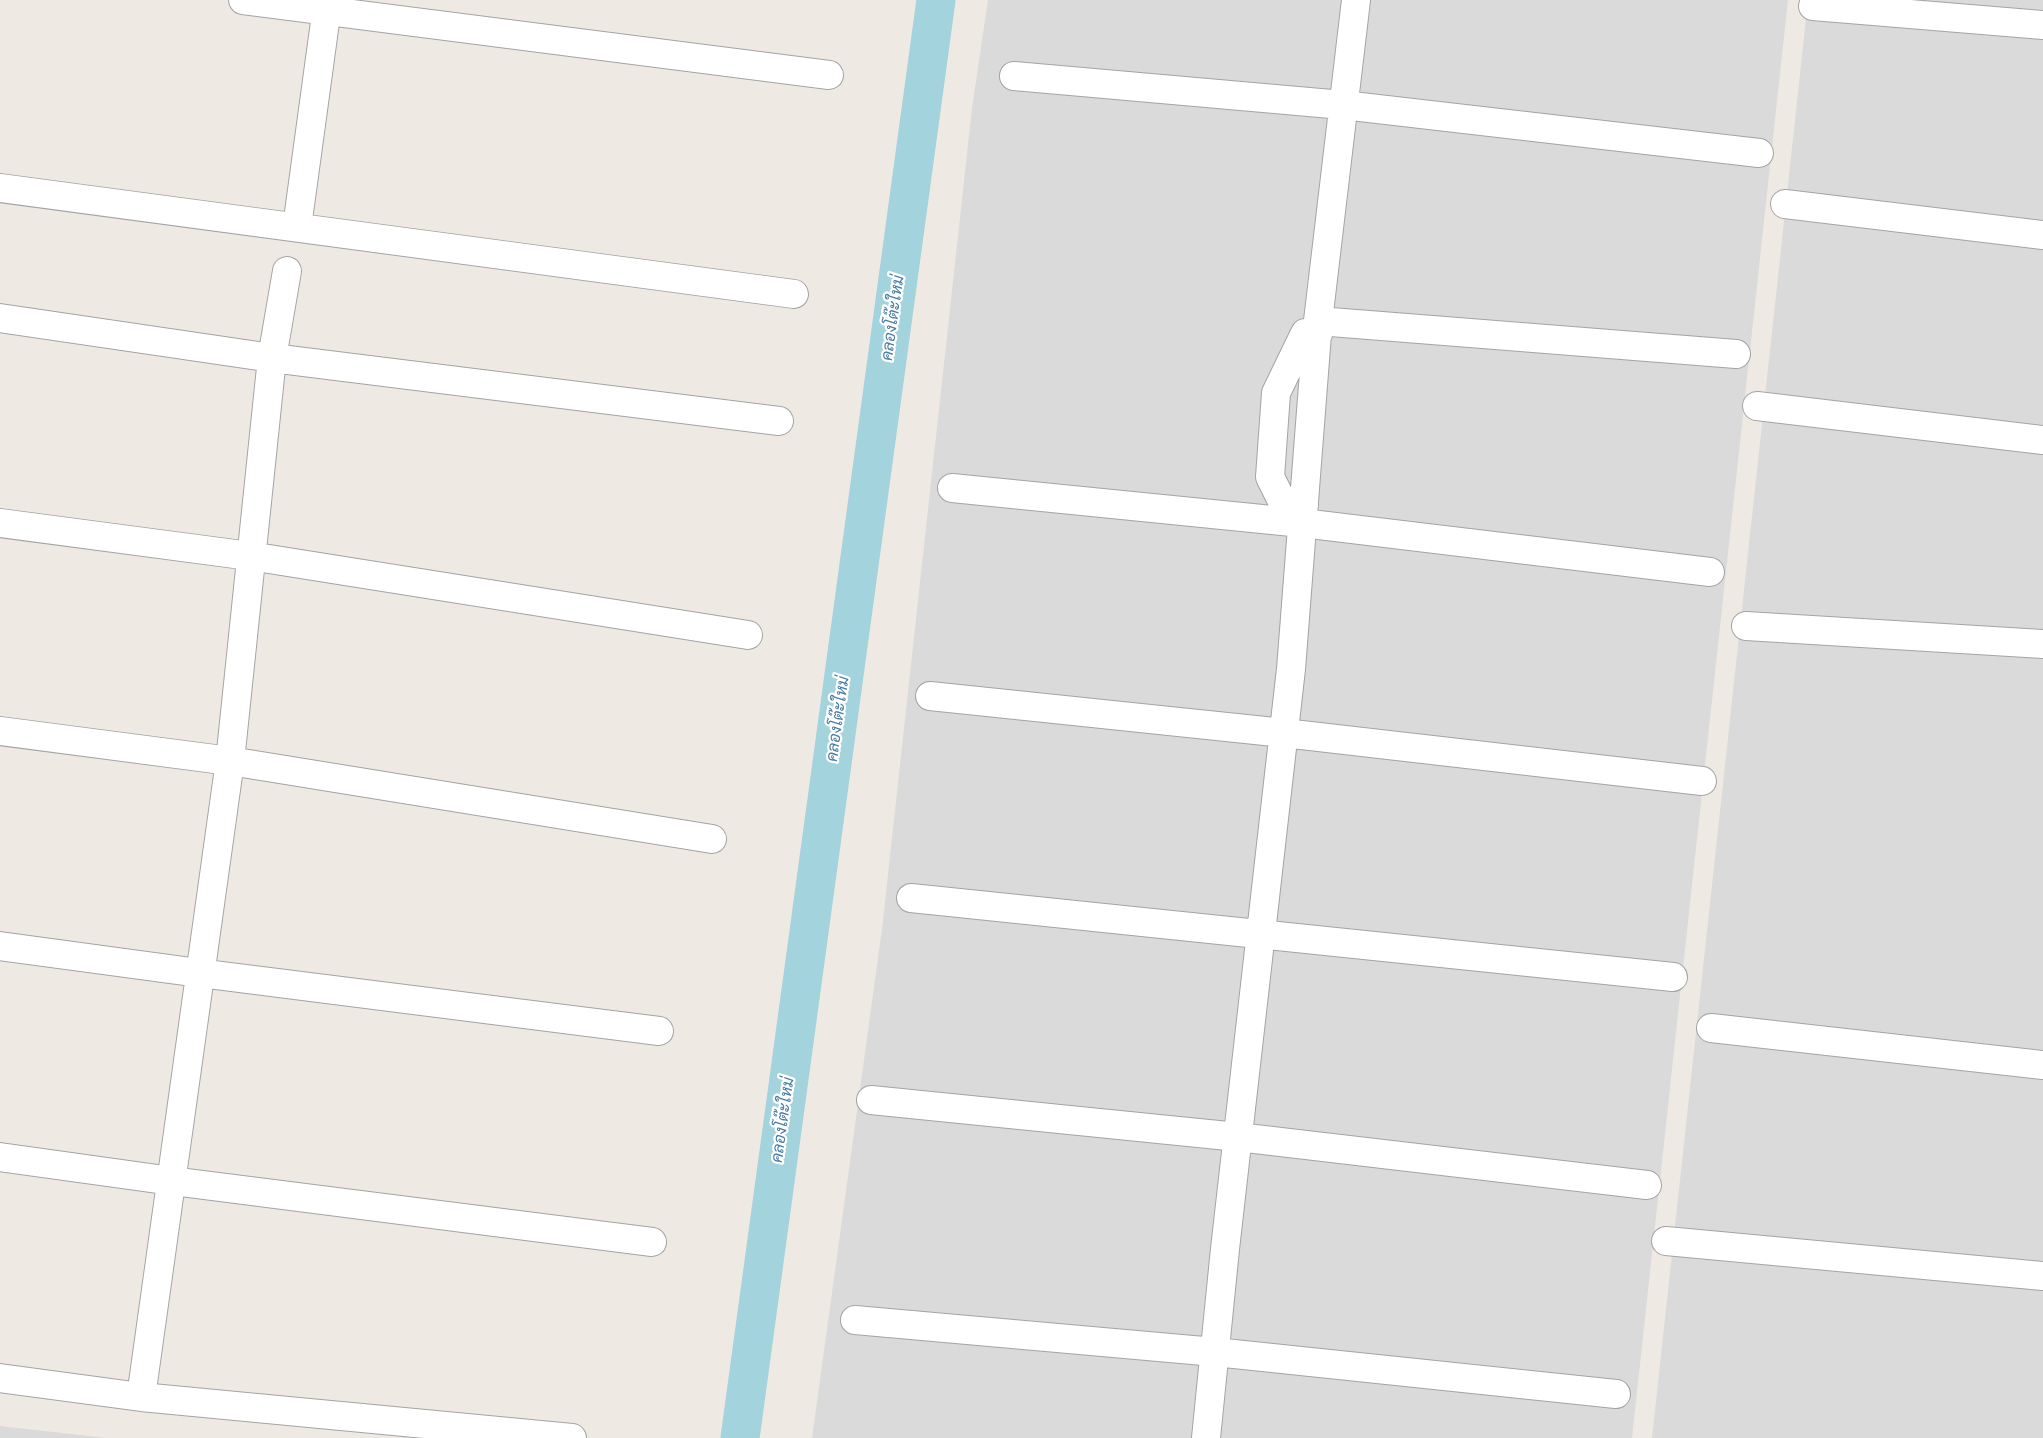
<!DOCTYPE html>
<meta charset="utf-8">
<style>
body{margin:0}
canvas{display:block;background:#eeeae3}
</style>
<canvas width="2043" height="1438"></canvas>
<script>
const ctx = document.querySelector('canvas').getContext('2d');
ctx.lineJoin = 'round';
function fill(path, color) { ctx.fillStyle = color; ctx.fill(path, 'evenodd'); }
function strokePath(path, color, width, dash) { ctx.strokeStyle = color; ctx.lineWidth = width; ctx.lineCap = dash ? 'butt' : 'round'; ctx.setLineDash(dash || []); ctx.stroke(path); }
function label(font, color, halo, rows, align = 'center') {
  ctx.font = font + ' Montserrat,Sarabun,sans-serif'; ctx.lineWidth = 4.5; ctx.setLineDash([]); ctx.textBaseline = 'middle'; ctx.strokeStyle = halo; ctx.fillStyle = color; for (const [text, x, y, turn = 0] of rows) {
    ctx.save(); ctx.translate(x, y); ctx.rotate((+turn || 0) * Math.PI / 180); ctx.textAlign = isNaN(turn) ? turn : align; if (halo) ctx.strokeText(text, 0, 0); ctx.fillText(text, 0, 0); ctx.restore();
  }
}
const residential = new Path2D(`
 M988,0H1788L1632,1438H812L882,929L972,108Z
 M1808,0H2043V1438H1652Z
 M0,1426L106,1438H0Z`);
const canal = new Path2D(`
 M740,1438L936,0`);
const minor = new Path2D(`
 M243,0L829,75
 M1813,6L2043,25
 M1014,76L1343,105L1759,153
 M0,188L794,294
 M1785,204L2043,235
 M297,227L328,0
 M0,318L272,358L779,421
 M1318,321L1736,354
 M1757,406L2043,440
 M952,488L1302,523L1710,572
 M1304,505L1281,499L1270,477L1276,393L1305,333L1318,334
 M0,523L250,556L748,635
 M1746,626L2043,644
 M930,696L1284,733L1702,781
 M0,731L230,761L712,839
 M911,898L1673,977
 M0,946L199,973L659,1031
 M1711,1028L2043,1065
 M871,1100L1238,1137L1647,1185
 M0,1157L172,1181L652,1242
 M1666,1241L2043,1276
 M855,1320L1215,1352L1616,1394
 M0,1378L141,1397L572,1438
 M141,1397L230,761L272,358L287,271
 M1206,1438L1225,1249L1291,669L1318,321L1356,0`);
const waterNames = [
 ["คลองโต๊ะใหม่",893,318,-82],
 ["คลองโต๊ะใหม่",838,719,-82],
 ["คลองโต๊ะใหม่",783,1120,-82]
];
fill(residential, '#dbdada');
strokePath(canal, '#a3d3dc', 39);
strokePath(minor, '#a4a4a4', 30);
strokePath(minor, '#fff', 28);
label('italic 16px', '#477ba4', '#fff', waterNames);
</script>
